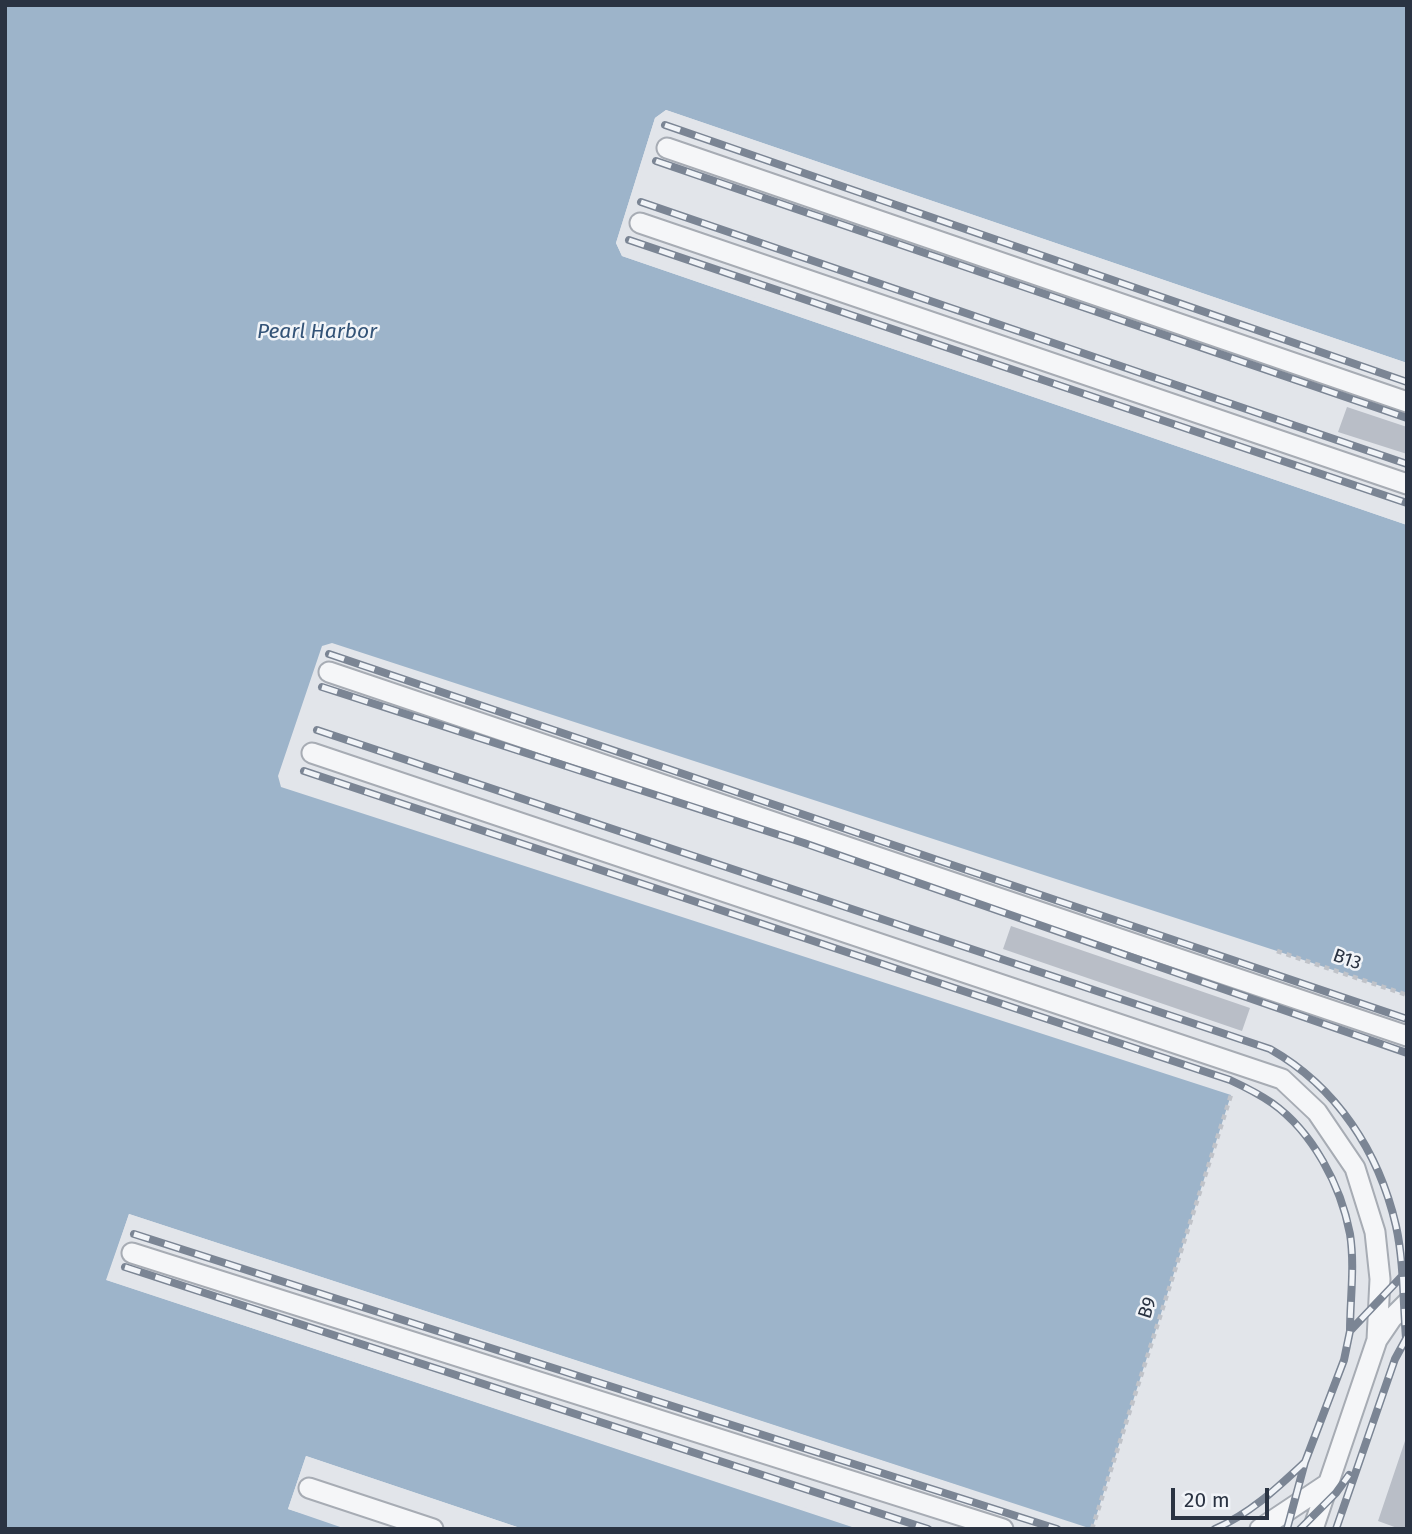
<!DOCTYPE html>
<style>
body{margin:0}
#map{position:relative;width:1412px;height:1534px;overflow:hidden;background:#e2e5ea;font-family:"Fira Sans",sans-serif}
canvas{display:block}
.frame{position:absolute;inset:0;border:7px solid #2a3342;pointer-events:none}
.scale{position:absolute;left:1171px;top:1488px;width:98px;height:32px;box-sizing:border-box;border:4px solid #2a3342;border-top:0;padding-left:9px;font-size:21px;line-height:24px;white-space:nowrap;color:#2a3342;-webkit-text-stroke:5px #f1f4f8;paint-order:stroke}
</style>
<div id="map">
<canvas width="1412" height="1534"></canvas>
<div class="frame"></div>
<div class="scale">20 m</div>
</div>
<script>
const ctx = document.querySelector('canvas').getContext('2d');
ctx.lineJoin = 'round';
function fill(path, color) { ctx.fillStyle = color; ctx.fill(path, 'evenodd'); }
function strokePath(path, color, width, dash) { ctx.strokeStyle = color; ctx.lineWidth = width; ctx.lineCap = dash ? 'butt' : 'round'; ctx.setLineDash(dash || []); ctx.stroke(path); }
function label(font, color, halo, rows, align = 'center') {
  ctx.font = font + ' "Fira Sans",sans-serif'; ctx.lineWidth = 5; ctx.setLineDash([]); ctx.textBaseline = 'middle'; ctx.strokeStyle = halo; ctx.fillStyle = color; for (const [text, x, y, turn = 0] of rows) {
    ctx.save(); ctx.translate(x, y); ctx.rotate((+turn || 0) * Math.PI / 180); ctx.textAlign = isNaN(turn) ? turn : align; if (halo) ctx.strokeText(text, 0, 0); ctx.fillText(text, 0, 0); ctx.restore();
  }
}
const water = new Path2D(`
 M5,5H1407V363L666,110L655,118L616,243L622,256L1407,525V995L1277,951L332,643L322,646L278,776L281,787L1231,1095L1092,1529L129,1214L107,1280L858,1529H523L306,1456L288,1509L346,1529H5Z`);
const pier = new Path2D(`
 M666,110L1407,363V367L666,113L658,120L619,243L624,253L1407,521V525L622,256L616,243L655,118Z
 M129,1214L968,1489L967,1492L131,1218L111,1278L859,1525L861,1529L106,1280Z
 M306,1456L523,1529H512L308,1460L293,1507L347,1525L350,1528L288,1509Z`);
const building = new Path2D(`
 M1347,407L1407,427V454L1338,432Z
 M1011,926L1250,1008L1242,1031L1003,949Z
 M1406,1438L1407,1529H1400L1378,1521Z`);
const path = new Path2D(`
 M1277,951L1407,995
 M1092,1529L1231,1095`);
const lane = new Path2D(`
 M667,148L1407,402
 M640,223L1407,484
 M329,672L1407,1036
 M312,753L1282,1079L1317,1112L1355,1168L1375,1232L1380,1279L1377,1340
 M132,1253L1003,1529
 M309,1488L433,1529
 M1260,1529L1329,1483
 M1313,1529L1377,1340L1392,1318L1407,1303`);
const rail = new Path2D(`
 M665,125L1407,382
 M656,161L1407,418
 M641,202L1407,464
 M629,240L1407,503
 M329,654L1407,1019
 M322,687L804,843L1407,1053
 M317,730L1270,1049C1337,1087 1379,1152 1396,1226C1404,1262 1403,1302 1406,1338
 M304,771L1230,1080C1245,1087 1259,1094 1272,1103C1313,1132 1341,1186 1350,1234C1355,1266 1350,1299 1350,1331
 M134,1234L1057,1529
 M125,1267L928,1529
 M1215,1529C1251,1513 1276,1489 1305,1462
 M1287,1529L1305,1462L1344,1360L1350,1331L1404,1274
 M1300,1529L1336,1493L1349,1475
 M1336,1529L1395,1359L1407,1337`);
const streetNames = [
 ["B13",1347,960,19],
 ["B9",1148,1308,-72]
];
const waterNames = [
 ["Pearl Harbor",317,332]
];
fill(water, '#9db4ca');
fill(pier, '#e2e5ea');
fill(building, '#b9bec7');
strokePath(lane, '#a7acb4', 23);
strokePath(path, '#c0c3c9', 4.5, [5, 5]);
strokePath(lane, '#f5f6f8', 19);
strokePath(rail, '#7b8594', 8);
strokePath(rail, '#f1f4f8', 5, [16]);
label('19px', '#2a3342', '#f1f4f8', streetNames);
label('italic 21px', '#335377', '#f1f4f8', waterNames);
</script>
